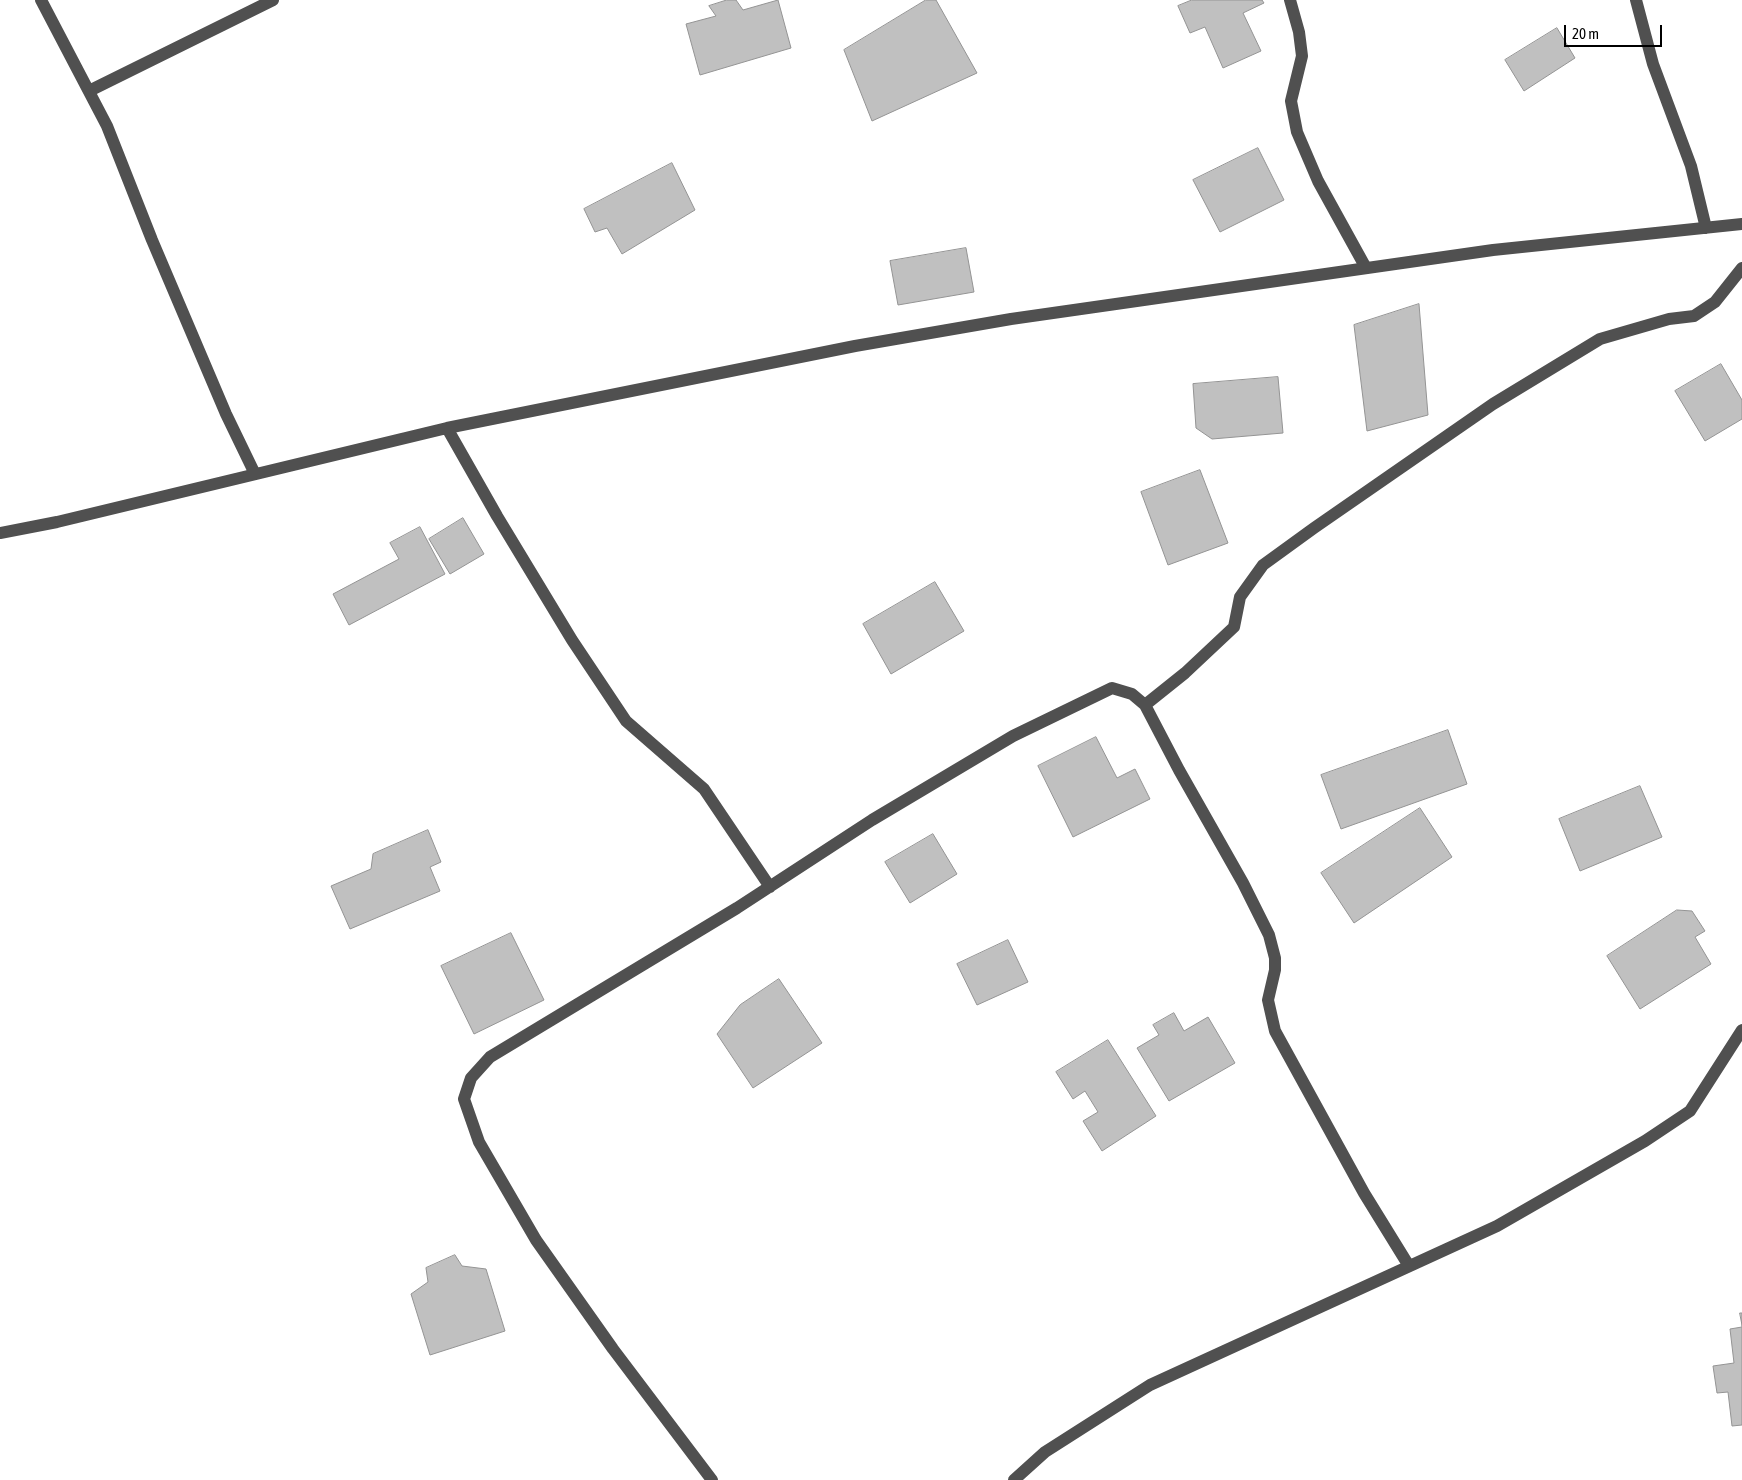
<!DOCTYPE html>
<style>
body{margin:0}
#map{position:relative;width:1742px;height:1480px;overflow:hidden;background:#fff;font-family:"Asap Condensed",sans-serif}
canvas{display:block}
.scale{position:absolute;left:1564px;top:25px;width:98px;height:22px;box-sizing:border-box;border:2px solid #000;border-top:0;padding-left:6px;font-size:15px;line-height:18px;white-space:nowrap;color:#000;-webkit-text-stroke:4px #fff;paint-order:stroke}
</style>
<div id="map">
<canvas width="1742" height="1480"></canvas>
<div class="scale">20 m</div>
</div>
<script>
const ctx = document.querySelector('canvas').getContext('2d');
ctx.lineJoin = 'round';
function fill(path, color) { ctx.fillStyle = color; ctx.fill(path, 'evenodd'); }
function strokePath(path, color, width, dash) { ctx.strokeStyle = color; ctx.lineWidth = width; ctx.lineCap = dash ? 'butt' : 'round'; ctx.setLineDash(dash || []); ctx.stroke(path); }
const building = new Path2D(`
 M727,0H736L743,10L778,0L791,48L700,75L686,24L716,16L709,6Z
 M926,0H936L977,73L872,121L844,50Z
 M1192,0H1262L1264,3L1243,13L1261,51L1223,68L1205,27L1190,33L1178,6Z
 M1557,28L1575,58L1524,91L1505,60Z
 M1258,148L1284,200L1220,232L1193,180Z
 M672,163L695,210L622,254L607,228L595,232L584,209Z
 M966,248L974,292L898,305L890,261Z
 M1419,304L1428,415L1367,431L1354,325Z
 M1721,364L1742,400V419L1705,441L1675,391Z
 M1278,377L1283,433L1212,439L1196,428L1193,384Z
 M1200,470L1228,543L1168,565L1141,492Z
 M463,518L484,554L450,574L429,539Z
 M420,527L445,574L349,625L333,594L399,559L390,543Z
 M935,582L964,631L891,674L863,624Z
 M1448,730L1467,784L1341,829L1321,775Z
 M1096,737L1117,778L1135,769L1150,799L1073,837L1038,766Z
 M1640,786L1662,837L1580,871L1559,819Z
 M1420,808L1452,857L1354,923L1321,873Z
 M428,830L441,862L430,867L440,891L350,929L331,886L371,869L373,854Z
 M933,834L957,874L910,903L885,862Z
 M1677,910L1692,911L1705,931L1695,937L1711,964L1640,1009L1607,956Z
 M511,933L544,1000L474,1034L441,966Z
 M1008,940L1028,982L977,1005L957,964Z
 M779,979L822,1043L753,1088L717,1034L740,1005Z
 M1174,1013L1184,1031L1208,1017L1235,1063L1169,1101L1137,1048L1159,1035L1153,1025Z
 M1108,1040L1156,1116L1102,1151L1083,1121L1098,1112L1085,1091L1073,1099L1056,1072Z
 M455,1255L462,1266L486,1269L505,1331L430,1355L411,1294L428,1282L426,1268Z
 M1740,1313H1742V1425L1732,1426L1728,1392L1717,1393L1713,1366L1734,1363L1730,1329L1742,1327Z`);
const minor = new Path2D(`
 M41,0L107,126L152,240L226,414L255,474
 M1290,0L1299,32L1302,56L1291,101L1297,132L1318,181L1366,268
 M1636,0L1653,64L1691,166L1706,228
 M89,91L273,0
 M447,428L497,516L572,640L626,721L704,789L770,887
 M0,533L57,522L447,428L855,346L1011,319L1493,250L1742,224
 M1145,705L1185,673L1234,627L1240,597L1263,565L1314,528L1493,404L1600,339L1669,319L1694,316L1715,302L1742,268
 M712,1480L613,1349L536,1240L479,1142L464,1099L471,1078L490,1057L737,908L872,820L1013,736L1112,688L1132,694L1145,705L1179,770L1243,883L1269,935L1275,958V970L1268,1000L1275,1031L1364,1193L1409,1266
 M1014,1480L1045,1452L1150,1385L1497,1226L1645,1141L1690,1111L1742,1030`);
fill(building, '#c0c0c0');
strokePath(building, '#949494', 1);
strokePath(minor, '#505050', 12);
</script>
